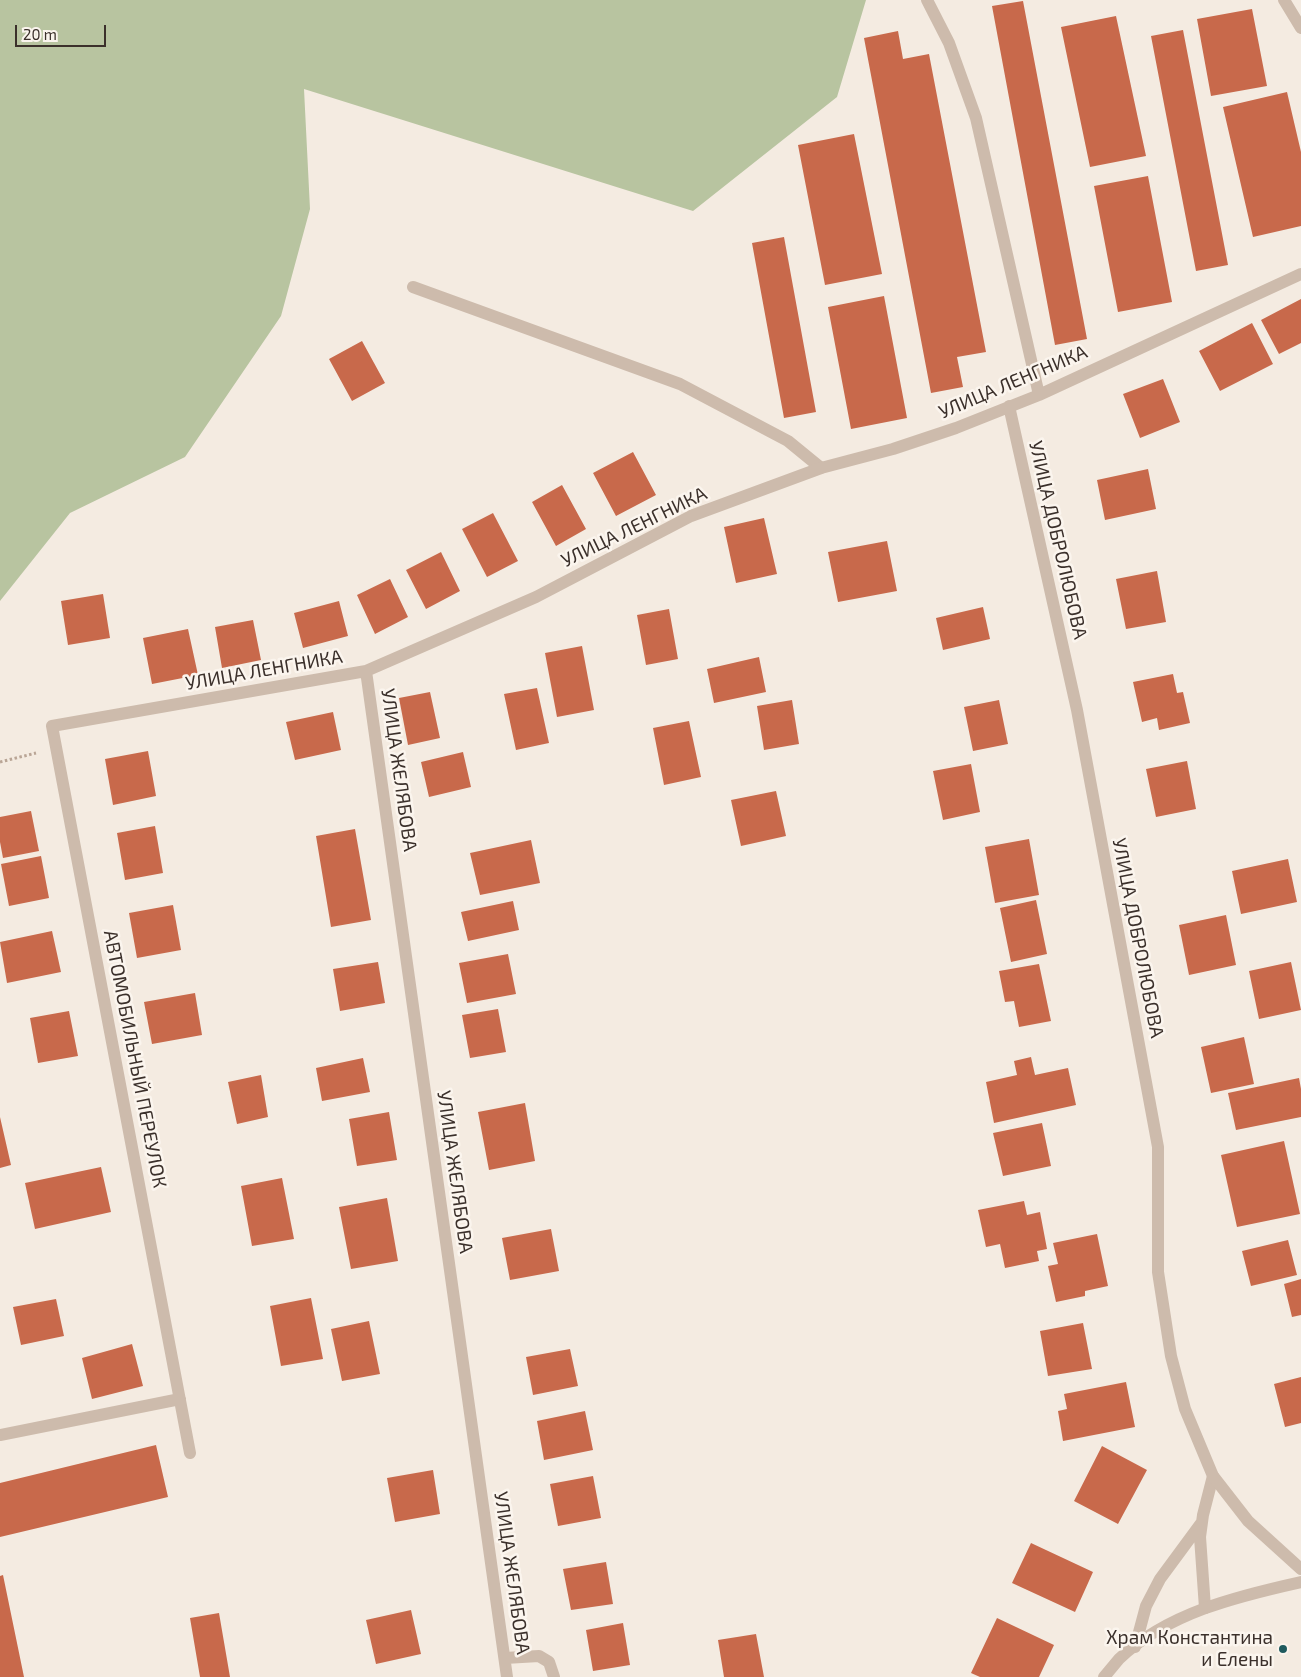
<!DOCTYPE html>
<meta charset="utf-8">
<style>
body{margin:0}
#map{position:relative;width:1301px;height:1677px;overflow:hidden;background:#f4ebe1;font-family:"Exo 2",sans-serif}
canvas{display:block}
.scale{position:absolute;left:15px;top:25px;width:91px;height:22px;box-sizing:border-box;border:2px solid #3b302b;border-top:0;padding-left:6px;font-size:15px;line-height:18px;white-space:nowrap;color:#3b302b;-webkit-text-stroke:4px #fbf5ee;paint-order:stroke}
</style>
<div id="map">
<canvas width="1301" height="1677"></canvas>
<div class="scale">20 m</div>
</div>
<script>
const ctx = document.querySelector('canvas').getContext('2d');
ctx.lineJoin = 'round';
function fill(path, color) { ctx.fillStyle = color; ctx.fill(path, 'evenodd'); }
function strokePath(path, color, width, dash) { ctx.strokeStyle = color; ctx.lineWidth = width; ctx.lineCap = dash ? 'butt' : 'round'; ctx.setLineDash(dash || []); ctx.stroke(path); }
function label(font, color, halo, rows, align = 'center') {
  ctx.font = font + ' "Exo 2",sans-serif'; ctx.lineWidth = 5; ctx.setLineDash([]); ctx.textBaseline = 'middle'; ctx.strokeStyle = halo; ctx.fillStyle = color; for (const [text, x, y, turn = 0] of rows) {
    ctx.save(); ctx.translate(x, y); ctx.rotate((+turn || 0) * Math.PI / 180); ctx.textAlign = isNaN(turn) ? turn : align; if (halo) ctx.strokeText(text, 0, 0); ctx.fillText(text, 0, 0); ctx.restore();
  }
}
const green = new Path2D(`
 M0,0H866L837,97L693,211L304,89L310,209L281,316L185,457L70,513L0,601Z`);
const building = new Path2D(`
 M1023,1L1087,339L1055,345L992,6Z
 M1252,9L1267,86L1211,96L1197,19Z
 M1116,16L1146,156L1090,167L1061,27Z
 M1183,30L1228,265L1196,271L1151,36Z
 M898,31L903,59L929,54L986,352L957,357L963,387L931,393L864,38Z
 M1287,92L1301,152V226L1253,237L1223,107Z
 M854,134L882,274L825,285L798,145Z
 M1148,176L1172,302L1118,312L1094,186Z
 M784,237L816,412L784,418L752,243Z
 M884,296L907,418L851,429L828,307Z
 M1301,299V343L1279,354L1261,320Z
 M1252,323L1273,364L1220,391L1199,351Z
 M362,341L385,383L352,401L329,359Z
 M1163,379L1180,422L1140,438L1123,394Z
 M633,452L656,495L616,516L593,473Z
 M1148,469L1156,509L1105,520L1097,480Z
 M562,485L586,529L556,546L532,502Z
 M493,513L518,561L487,577L462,529Z
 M764,518L777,574L736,583L724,527Z
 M887,541L897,591L838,602L828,552Z
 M441,552L460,591L426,609L406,570Z
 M1157,571L1166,622L1126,629L1116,579Z
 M390,579L408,617L375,634L357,595Z
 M103,594L110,638L68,645L61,601Z
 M339,601L348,636L303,648L294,613Z
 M983,607L990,639L943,650L936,618Z
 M669,609L678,659L646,665L637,615Z
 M253,620L261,660L222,668L215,627Z
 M188,629L198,675L152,684L143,638Z
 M582,646L594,710L557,717L545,653Z
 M759,657L766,692L714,703L707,669Z
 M1173,674L1177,693L1183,692L1190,723L1159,730L1157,718L1142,722L1133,682Z
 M537,688L549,743L516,750L504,694Z
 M430,692L440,738L408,745L399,698Z
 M792,700L799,744L764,750L757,706Z
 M999,700L1008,744L973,751L964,707Z
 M333,712L341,750L295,760L286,722Z
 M689,721L701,777L664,785L653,728Z
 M148,751L156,796L113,805L105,759Z
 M463,752L471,787L429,797L421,762Z
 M1187,761L1196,809L1156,817L1146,769Z
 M971,764L980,812L943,820L933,771Z
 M776,791L786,836L741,846L731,800Z
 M31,811L39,851L3,858L0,842V817Z
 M155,826L163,873L125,880L117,833Z
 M355,829L371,920L331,927L316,836Z
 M1029,839L1039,895L995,903L985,847Z
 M531,840L540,883L480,895L470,853Z
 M41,856L49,898L9,906L1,864Z
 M1288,859L1297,902L1241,914L1232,871Z
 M1036,900L1047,954L1011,962L1000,908Z
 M513,901L519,930L468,941L461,912Z
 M173,905L181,950L137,958L129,913Z
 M1226,915L1236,965L1189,975L1179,925Z
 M52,931L61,972L7,983L0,942Z
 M508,954L516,994L467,1003L459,963Z
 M378,962L385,1003L340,1011L333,969Z
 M1291,962L1301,1010L1259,1019L1249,971Z
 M1039,964L1051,1021L1019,1027L1014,1001L1005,1002L999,971Z
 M195,993L202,1035L152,1044L144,1002Z
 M498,1009L506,1052L470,1058L462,1015Z
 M69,1011L78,1056L38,1063L30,1018Z
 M1244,1037L1254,1084L1211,1093L1201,1047Z
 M1031,1057L1035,1075L1068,1068L1076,1105L994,1123L986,1082L1017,1075L1014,1061Z
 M363,1058L370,1092L322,1101L316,1068Z
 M261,1075L268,1117L237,1124L228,1082Z
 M1299,1078L1301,1089V1117L1236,1130L1228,1093Z
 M525,1103L535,1161L489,1170L478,1112Z
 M389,1112L397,1160L357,1166L349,1119Z
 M0,1117L11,1165L0,1168Z
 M1042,1123L1051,1166L1003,1176L993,1133Z
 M1284,1141L1300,1214L1237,1227L1221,1155Z
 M101,1167L111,1212L35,1229L25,1183Z
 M282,1178L294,1239L252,1246L241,1186Z
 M387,1198L398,1261L351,1269L339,1207Z
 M1024,1201L1027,1215L1040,1212L1047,1249L1037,1251L1039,1261L1005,1268L1000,1244L986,1247L978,1210Z
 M551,1229L559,1271L510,1280L502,1238Z
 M1097,1234L1108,1286L1085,1291V1296L1056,1302L1048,1266L1058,1264L1053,1243Z
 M1288,1240L1297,1275L1251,1286L1242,1251Z
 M1301,1279V1315L1292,1317L1284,1284Z
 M311,1298L323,1359L281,1366L270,1306Z
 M56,1299L64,1336L21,1345L13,1307Z
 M369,1321L380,1374L342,1381L331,1329Z
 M1083,1323L1092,1369L1048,1376L1040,1331Z
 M132,1344L143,1386L92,1399L82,1358Z
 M570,1349L578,1386L533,1395L526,1357Z
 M1301,1377V1423L1285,1427L1274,1384Z
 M1126,1382L1135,1427L1063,1441L1058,1411L1067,1409L1064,1394Z
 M585,1411L593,1450L544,1460L537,1421Z
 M156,1445L168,1497L0,1537V1483Z
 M1102,1446L1147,1470L1118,1524L1074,1501Z
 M433,1470L440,1514L395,1522L387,1478Z
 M593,1476L601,1518L558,1526L550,1484Z
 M1031,1543L1093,1572L1075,1612L1012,1583Z
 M606,1562L613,1604L571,1610L563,1569Z
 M3,1575L24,1677H0V1576Z
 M411,1610L421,1654L376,1664L366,1620Z
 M219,1613L230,1677H200L190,1618Z
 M997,1618L1054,1645L1039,1677H980L971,1673Z
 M623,1623L630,1665L593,1671L586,1630Z
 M756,1634L764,1677H724L718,1640Z`);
const path = new Path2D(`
 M0,762L36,753`);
const service = new Path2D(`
 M1284,0L1301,28
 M413,287L680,384L788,441L821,468
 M1205,1608L1200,1537L1203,1515L1213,1476
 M1135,1647L1146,1606L1160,1579L1202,1522`);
const minor = new Path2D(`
 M927,0L949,43L976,118L1039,395
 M1009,406L1077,710L1158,1147V1272L1171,1356L1185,1409L1213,1476L1248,1521L1301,1569
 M366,671L507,1677
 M0,1435L180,1399
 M190,1453L52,726L366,671L536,597L691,516L821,468L893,449L956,428L1039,395L1301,274
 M505,1658L539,1656L549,1662L554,1677
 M1104,1677C1109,1671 1114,1665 1119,1659C1167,1613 1238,1596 1301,1582`);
const markers = [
 [1283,1649,5,"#1f5a5e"]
];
const streetNames = [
 ["УЛИЦА ЛЕНГНИКА",1013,382,-23],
 ["УЛИЦА ЛЕНГНИКА",634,527,-26],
 ["УЛИЦА ДОБРОЛЮБОВА",1058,540,77],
 ["УЛИЦА ЛЕНГНИКА",264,670,-10],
 ["УЛИЦА ЖЕЛЯБОВА",399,770,82],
 ["УЛИЦА ДОБРОЛЮБОВА",1138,938,79],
 ["АВТОМОБИЛЬНЫЙ ПЕРЕУЛОК",135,1059,79],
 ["УЛИЦА ЖЕЛЯБОВА",455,1172,82],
 ["УЛИЦА ЖЕЛЯБОВА",512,1573,82]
];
const poiNames = [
 ["Храм Константина",1273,1638],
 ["и Елены",1273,1660]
];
fill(green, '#b8c4a0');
fill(building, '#c8694b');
strokePath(path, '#b9a596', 3, [2.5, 2.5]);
strokePath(service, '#cdbbac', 12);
strokePath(minor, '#cdbbac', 12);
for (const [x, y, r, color] of markers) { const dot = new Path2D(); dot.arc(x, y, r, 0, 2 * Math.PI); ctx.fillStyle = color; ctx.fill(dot); strokePath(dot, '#fbf5ee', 2); }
label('19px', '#3b302b', '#fbf5ee', streetNames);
label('19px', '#3b302b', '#fbf5ee', poiNames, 'right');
</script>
